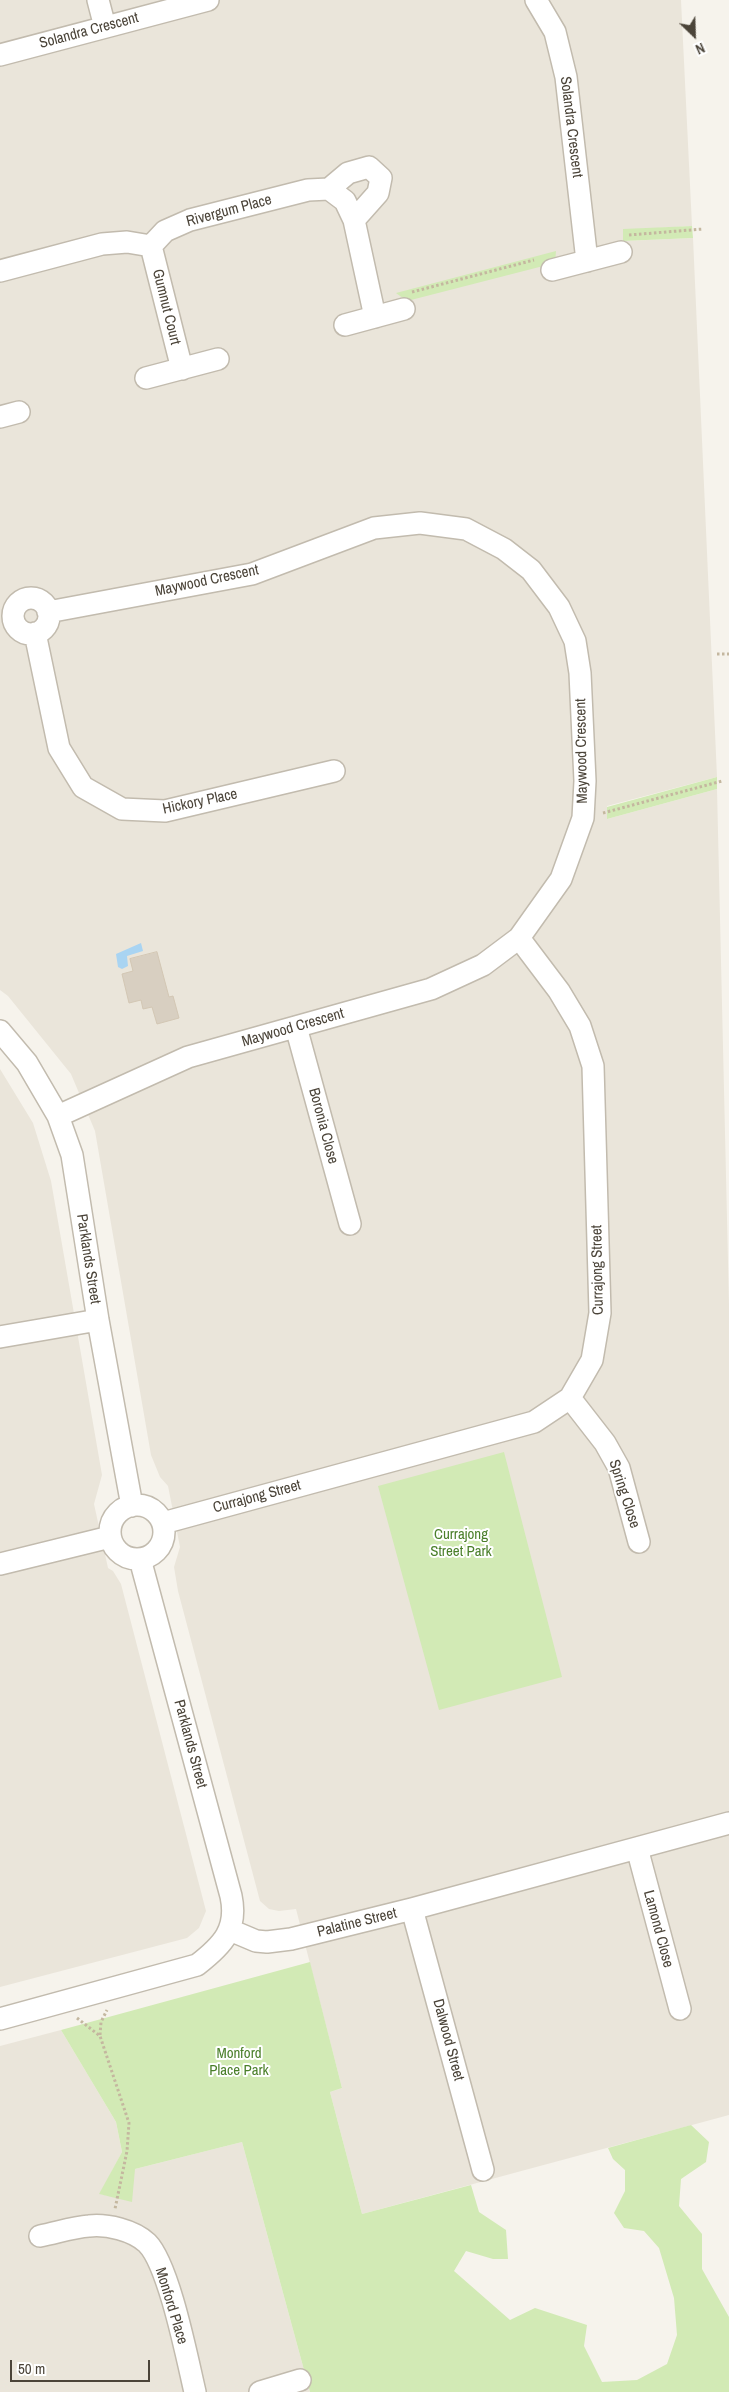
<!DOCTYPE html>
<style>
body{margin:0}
#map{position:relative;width:729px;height:2392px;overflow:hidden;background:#f6f3ec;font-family:"Archivo Narrow",sans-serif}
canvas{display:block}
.north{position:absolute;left:669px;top:10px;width:50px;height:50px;-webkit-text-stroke:4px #fff;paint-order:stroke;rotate:156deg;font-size:14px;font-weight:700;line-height:20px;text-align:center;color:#4b4439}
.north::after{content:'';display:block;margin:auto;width:18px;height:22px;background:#4b4439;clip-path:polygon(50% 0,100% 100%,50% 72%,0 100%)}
.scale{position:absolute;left:10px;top:2360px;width:140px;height:22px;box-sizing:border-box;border:2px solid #4b4439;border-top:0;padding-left:6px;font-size:15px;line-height:18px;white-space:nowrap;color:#4b4439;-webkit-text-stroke:4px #fff;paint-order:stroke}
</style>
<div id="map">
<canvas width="729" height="2392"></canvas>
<div class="north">N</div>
<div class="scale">50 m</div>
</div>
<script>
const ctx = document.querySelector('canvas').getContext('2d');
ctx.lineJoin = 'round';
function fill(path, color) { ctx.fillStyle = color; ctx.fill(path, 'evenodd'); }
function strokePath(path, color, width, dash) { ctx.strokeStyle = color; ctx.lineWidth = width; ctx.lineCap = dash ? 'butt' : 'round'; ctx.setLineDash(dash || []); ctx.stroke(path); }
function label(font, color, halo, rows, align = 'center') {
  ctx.font = font + ' "Archivo Narrow",sans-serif'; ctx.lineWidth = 4; ctx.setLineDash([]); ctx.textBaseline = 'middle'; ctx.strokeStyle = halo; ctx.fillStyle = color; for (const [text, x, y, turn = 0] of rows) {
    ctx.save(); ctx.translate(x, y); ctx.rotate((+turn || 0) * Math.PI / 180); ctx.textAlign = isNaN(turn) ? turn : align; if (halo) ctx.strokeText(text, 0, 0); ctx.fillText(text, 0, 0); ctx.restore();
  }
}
const residential = new Path2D(`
 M0,0H681L692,226L623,230L624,241L693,238L717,777L607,806V819L717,789L729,1305V2115L362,2214L330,2092L342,2088L296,1909L279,1911L269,1909L260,1901L178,1591L174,1567L180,1547L168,1486L160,1477L151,1455L95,1131L71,1074L8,996L0,990Z
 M0,1069L33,1123L51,1181L102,1475L94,1504L108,1568L113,1571L121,1584L206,1911L199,1928L187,1938L0,1987Z
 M61,2030L116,2122L122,2152L100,2194L114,2197L135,2169L242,2142L310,2392H0V2046Z`);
const green = new Path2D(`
 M692,226L693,238L623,241V229Z
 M556,251L555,263L407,301L396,293Z
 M717,777V789L607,819V807Z
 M504,1452L562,1677L439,1710L378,1486Z
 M310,1962L342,2088L330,2092L362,2214L471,2185L479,2212L506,2230L508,2259H493L466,2251L454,2271L510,2320L535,2308L587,2325L584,2346L602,2382L637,2380L667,2364L677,2335L674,2298L659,2248L644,2231L624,2228L614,2213L625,2191V2170L613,2159L608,2148L691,2125L709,2142L706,2162L681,2179L679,2206L702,2234V2269L729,2317V2392H310L242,2142L135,2169L132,2202L99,2194L122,2152L116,2122L61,2030Z`);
const water = new Path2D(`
 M141,943L143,951L127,956L128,966L122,969L118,967L116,954Z`);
const building = new Path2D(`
 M157,952L169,997L173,996L179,1018L157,1024L152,1007L143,1009L141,1000L129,1003L122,974L133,971L130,959Z`);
const path = new Path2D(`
 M629,235L703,229
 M412,292L534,260
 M717,654H729
 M603,813L722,781
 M77,2018L100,2036L129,2123L127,2151L115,2209
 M100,2035L101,2022L107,2010`);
const minor = new Path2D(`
 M98,0L105,27
 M536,0L555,32L566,77L587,261
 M0,55L208,0
 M329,189L348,173L369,167L381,178L378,193L354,220
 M151,246L182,369
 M552,270L621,252
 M0,271L102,244L127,242L151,246L165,231L190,220L308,190L329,189L345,201L354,220L375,317
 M345,325L404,309
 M146,378L218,359
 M0,417L19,412
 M13 616a18 18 0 1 1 36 0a18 18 0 1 1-36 0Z
 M48,612L252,574L374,528L420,523L466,529L504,549L531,570L559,607L575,641L580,673L585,781L583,818L561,879L519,938L483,965L431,989L188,1057L58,1116
 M35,633L59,748L83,787L122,809L165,811L334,771
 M296,1027L350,1224
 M0,1031L27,1063L58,1116L72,1155L98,1320L132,1506
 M0,1337L98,1320
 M570,1398L605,1443L619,1468L639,1542
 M110 1532a27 27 0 1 1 54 0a27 27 0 1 1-54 0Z
 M163,1523L534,1422L570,1398L592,1360L600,1313L593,1066L580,1026L559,991L519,938
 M0,1564L110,1537
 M637,1848L680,2009
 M412,1909L483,2170
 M230,1930L256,1941L267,1942L291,1939L412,1909L729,1823
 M0,2019L197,1965C223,1945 238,1929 231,1896L140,1559
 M40,2236C56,2233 73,2227 89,2226C107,2224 133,2230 147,2243C169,2265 187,2358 195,2392
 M260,2392L300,2380`);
const streetNames = [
 ["Solandra Crescent",89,31,-15],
 ["Solandra Crescent",571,127,83],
 ["Rivergum Place",229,211,-15],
 ["Gumnut Court",166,307,76],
 ["Maywood Crescent",207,581,-12],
 ["Maywood Crescent",582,751,-91],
 ["Hickory Place",200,802,-12],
 ["Maywood Crescent",293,1028,-16],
 ["Boronia Close",323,1126,75],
 ["Parklands Street",88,1259,81],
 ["Currajong Street",598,1270,-91],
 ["Spring Close",624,1494,72],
 ["Currajong Street",257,1497,-15],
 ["Parklands Street",190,1744,75],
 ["Palatine Street",357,1923,-14],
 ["Lamond Close",658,1929,75],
 ["Dalwood Street",448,2040,75],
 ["Monford Place",171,2306,73]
];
const parkNames = [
 ["Currajong",461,1535],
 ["Street Park",461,1552],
 ["Monford",239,2054],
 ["Place Park",239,2071]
];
fill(residential, '#eae5da');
fill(green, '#d2eab5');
fill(water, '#a9d4f2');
fill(building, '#d8cfc1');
strokePath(building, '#d3c7b4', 1);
strokePath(minor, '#c2bbae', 24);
strokePath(path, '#c4b79f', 3, [2.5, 2.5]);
strokePath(minor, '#fff', 21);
label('15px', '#4b4439', '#fff', streetNames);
label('15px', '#4a7f2a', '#fff', parkNames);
</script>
